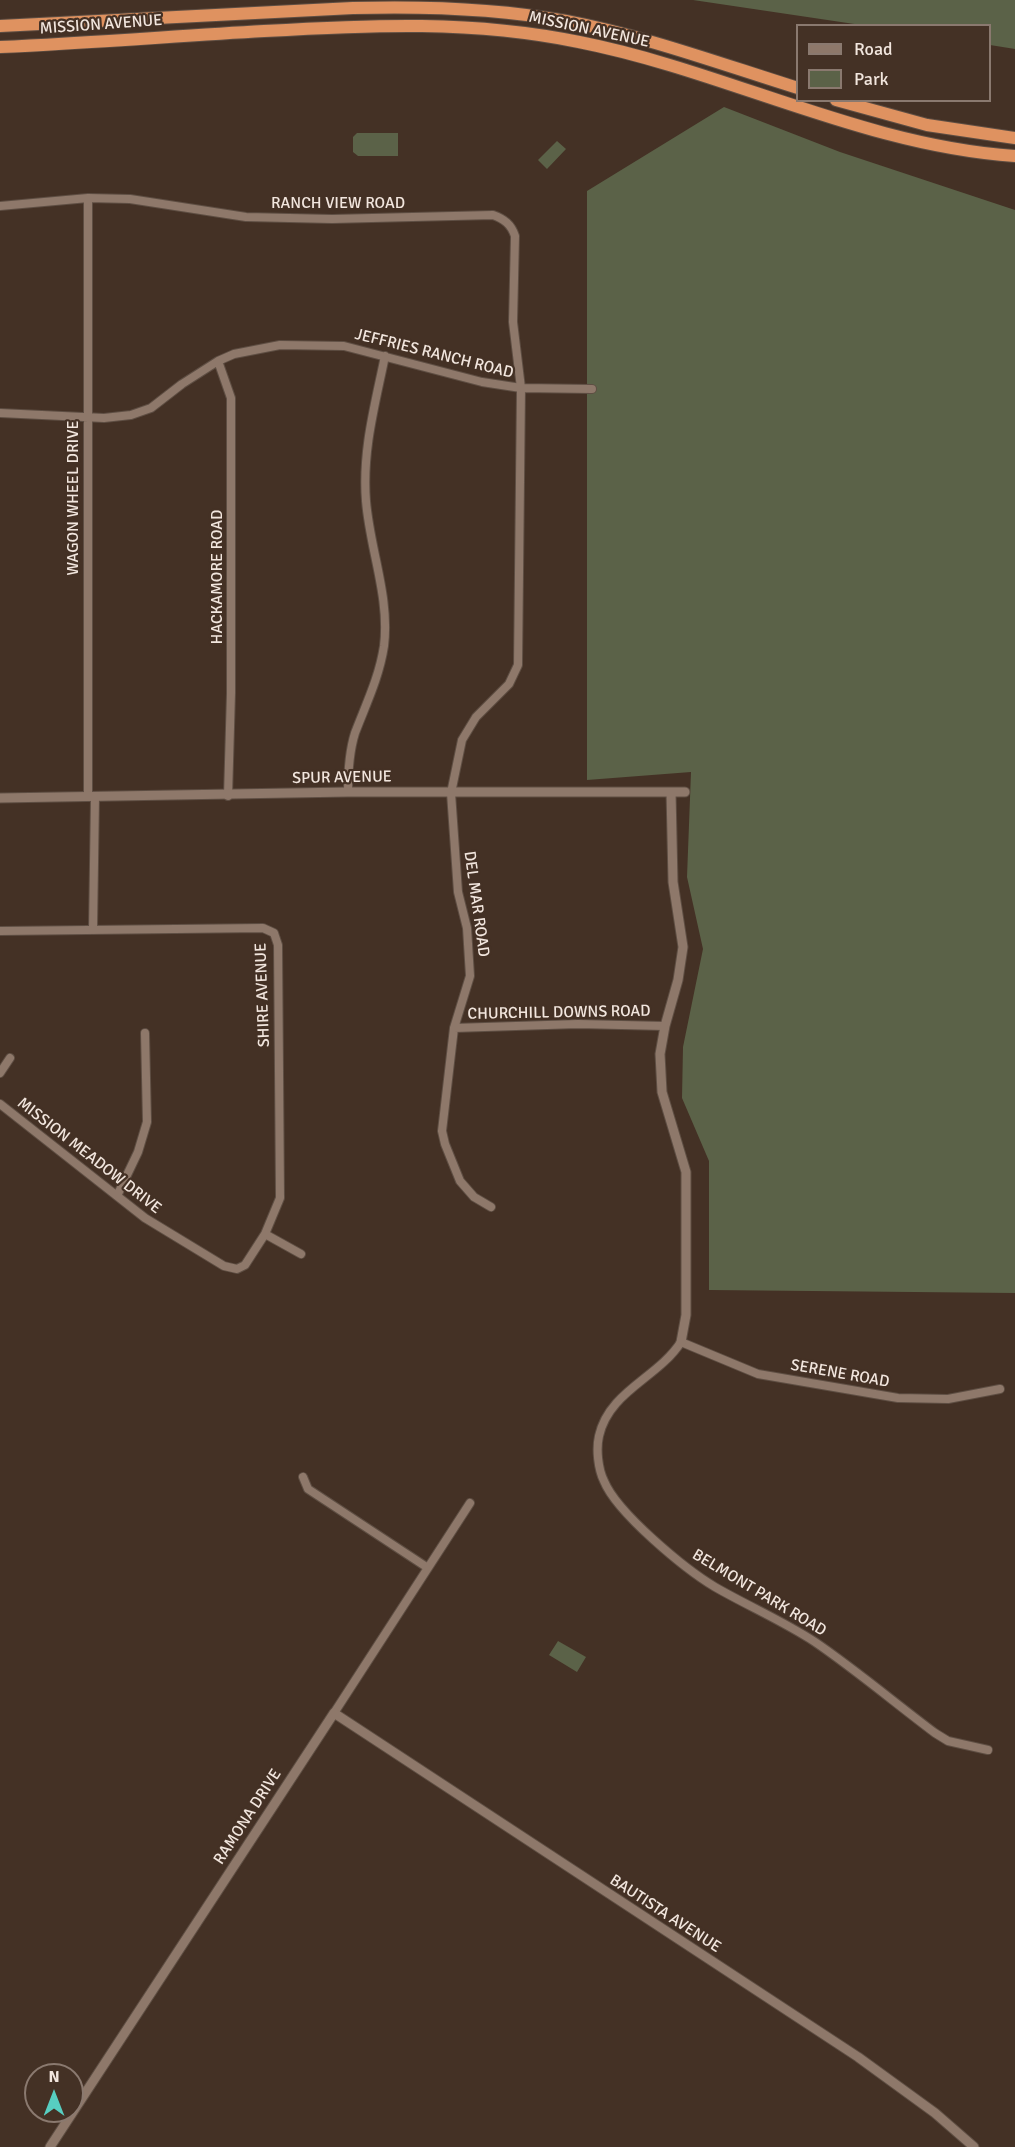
<!DOCTYPE html>
<style>
body{margin:0}
#map{position:relative;width:1015px;height:2147px;overflow:hidden;background:#443125;font-family:Signika,sans-serif}
canvas{display:block}
.legend{position:absolute;left:796px;top:24px;width:195px;height:78px;box-sizing:border-box;background:#443125;border:2px solid #8a796f;margin:0;padding:8px 10px;list-style:none;font-size:18px;color:#f2e6de}
.legend li{display:flex;align-items:center;gap:12px;height:30px}
.legend b{width:30px;border:2px solid #8a796f}
.north{position:absolute;left:24px;top:2063px;width:60px;height:60px;box-sizing:border-box;background:#443125;border:2px solid #8a796f;border-radius:50%;rotate:0deg;font-size:16px;font-weight:700;line-height:24px;text-align:center;color:#f2e6de}
.north::after{content:'';display:block;margin:auto;width:21px;height:27px;background:#57cec1;clip-path:polygon(50% 0,100% 100%,50% 72%,0 100%)}
</style>
<div id="map">
<canvas width="1015" height="2147"></canvas>
<ul class="legend">
<li><b style="height:8px;background:#8e786a"></b>Road</li>
<li><b style="height:16px;background:#5b6248"></b>Park</li>
</ul>
<div class="north">N</div>
</div>
<script>
const ctx = document.querySelector('canvas').getContext('2d');
ctx.lineJoin = 'round';
function fill(path, color) { ctx.fillStyle = color; ctx.fill(path, 'evenodd'); }
function strokePath(path, color, width, dash) { ctx.strokeStyle = color; ctx.lineWidth = width; ctx.lineCap = dash ? 'butt' : 'round'; ctx.setLineDash(dash || []); ctx.stroke(path); }
function label(font, color, halo, rows, align = 'center') {
  ctx.font = font + ' Signika,sans-serif'; ctx.lineWidth = 4.5; ctx.setLineDash([]); ctx.textBaseline = 'middle'; ctx.strokeStyle = halo; ctx.fillStyle = color; for (const [text, x, y, turn = 0] of rows) {
    ctx.save(); ctx.translate(x, y); ctx.rotate((+turn || 0) * Math.PI / 180); ctx.textAlign = isNaN(turn) ? turn : align; if (halo) ctx.strokeText(text, 0, 0); ctx.fillText(text, 0, 0); ctx.restore();
  }
}
const green = new Path2D(`
 M693,0H1015V49L990,45V26L861,25Z
 M724,107L840,152L1015,210V1293L709,1290V1161L682,1098L683,1047L703,949L687,877L691,772L587,780V191Z
 M357,133H398V156H358L353,152V137Z
 M557,141L566,149L547,169L538,160Z
 M558,1641L586,1657L577,1672L549,1655Z`);
const minor = new Path2D(`
 M88,198V797
 M0,206L88,198L130,199L246,217L332,219L493,215C504,219 511,224 515,236L513,322L521,388L518,665L509,684L476,717L462,740L451,793L458,892L467,928L470,976L454,1028L442,1131L445,1144L460,1181L474,1197L491,1207
 M218,361L231,398V693L228,796
 M0,413L104,418L131,415L151,408L182,384L218,361L234,354L280,345L344,346L482,382L521,388L592,389
 M348,792C348,772 349,752 355,733C366,704 379,678 384,646C390,597 370,550 366,501C362,451 375,405 385,356
 M93,929L95,797
 M0,931L263,928L274,933L278,945L280,1198L265,1234L245,1265L237,1269L224,1266L145,1218L0,1104
 M454,1028L578,1024L665,1026
 M0,1073L10,1058
 M117,1196L138,1152L147,1122L145,1033
 M265,1234L301,1254
 M303,1477L308,1489L428,1568
 M334,1713L470,1503
 M988,1750L948,1741L935,1733C895,1703 856,1670 815,1642C783,1621 748,1606 715,1587C685,1569 617,1513 604,1481C598,1469 596,1449 599,1436C609,1391 658,1378 681,1342L758,1374L898,1398L948,1399L1000,1389`);
const tertiary = new Path2D(`
 M671,792L673,882L683,947L678,980L665,1026L660,1054L662,1092L686,1172V1315L681,1342
 M0,798L348,792H685
 M50,2147L334,1713L858,2057L935,2113L974,2147`);
const trunk = new Path2D(`
 M0,26L353,8C425,6 495,8 566,21C645,36 721,64 798,88
 M0,47C88,43 176,36 264,31C372,25 472,20 579,42C726,71 864,146 1015,156
 M836,100L927,125L1015,138`);
const streetNames = [
 ["MISSION AVENUE",101,25,-4],
 ["MISSION AVENUE",589,30,12],
 ["RANCH VIEW ROAD",338,204],
 ["JEFFRIES RANCH ROAD",434,354,14],
 ["WAGON WHEEL DRIVE",74,498,-90],
 ["HACKAMORE ROAD",218,577,-90],
 ["SPUR AVENUE",342,778,-1],
 ["DEL MAR ROAD",476,904,82],
 ["SHIRE AVENUE",263,995,-92],
 ["CHURCHILL DOWNS ROAD",559,1013,-1],
 ["MISSION MEADOW DRIVE",89,1156,38],
 ["SERENE ROAD",840,1374,10],
 ["BELMONT PARK ROAD",759,1593,31],
 ["RAMONA DRIVE",248,1817,-57],
 ["BAUTISTA AVENUE",665,1914,33]
];
fill(green, '#5b6248');
strokePath(minor, '#5e4e43', 10);
strokePath(tertiary, '#5e4e43', 11);
strokePath(trunk, '#5e4e43', 14);
strokePath(minor, '#8e786a', 8);
strokePath(tertiary, '#8e786a', 9);
strokePath(trunk, '#df9260', 12);
label('16px', '#f2e6de', '#443125', streetNames);
</script>
